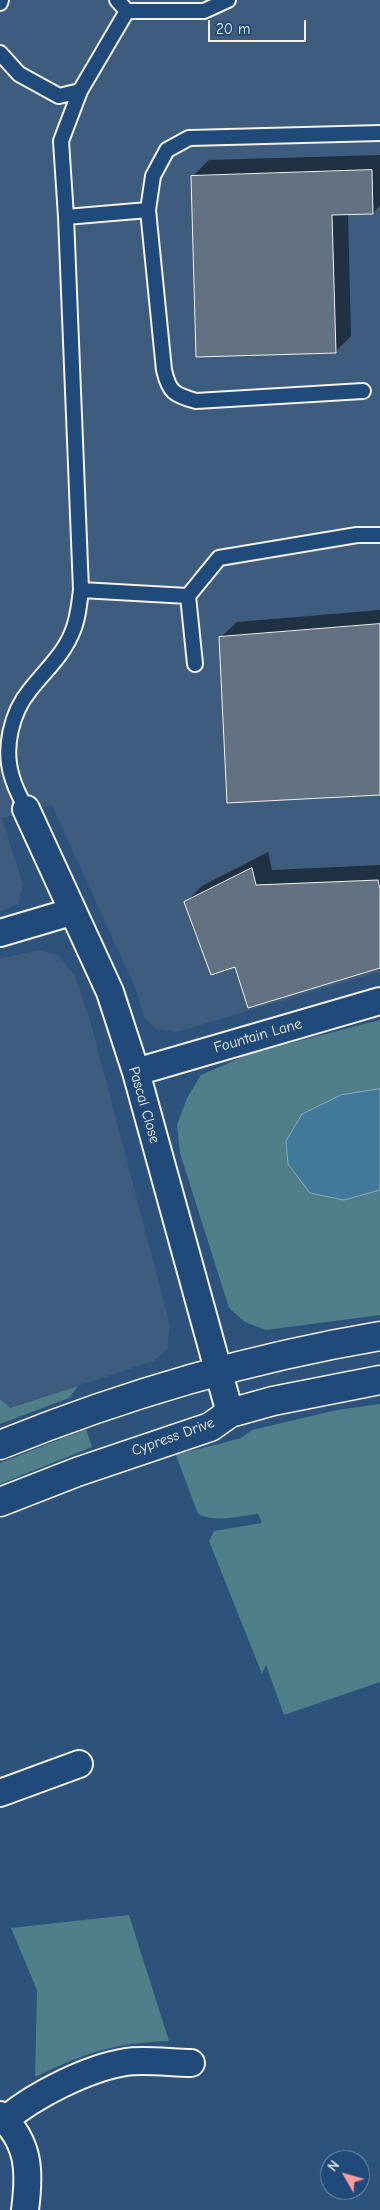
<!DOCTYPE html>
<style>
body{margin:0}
#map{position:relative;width:380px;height:2210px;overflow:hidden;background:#2d527c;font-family:"Comic Neue",sans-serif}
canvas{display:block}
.north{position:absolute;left:320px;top:2150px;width:50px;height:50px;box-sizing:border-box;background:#1f4a7a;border:1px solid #748da6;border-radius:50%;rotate:308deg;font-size:14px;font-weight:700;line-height:20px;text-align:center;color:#f4f1e8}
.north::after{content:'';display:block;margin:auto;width:18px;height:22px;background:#ff9aa2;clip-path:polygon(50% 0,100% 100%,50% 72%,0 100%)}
.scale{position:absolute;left:208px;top:20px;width:98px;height:22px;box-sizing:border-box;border:2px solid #f4f1e8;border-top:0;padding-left:6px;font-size:15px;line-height:18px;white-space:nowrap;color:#f4f1e8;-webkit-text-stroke:4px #1f4a7a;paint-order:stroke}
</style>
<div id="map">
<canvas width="380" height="2210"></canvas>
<div class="north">N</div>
<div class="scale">20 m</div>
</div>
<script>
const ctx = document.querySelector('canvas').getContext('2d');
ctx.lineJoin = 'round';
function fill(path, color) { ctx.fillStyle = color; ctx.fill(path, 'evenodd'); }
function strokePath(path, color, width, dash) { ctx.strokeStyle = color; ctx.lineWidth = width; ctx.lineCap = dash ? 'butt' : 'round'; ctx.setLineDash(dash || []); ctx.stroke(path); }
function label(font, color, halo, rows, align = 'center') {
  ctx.font = font + ' "Comic Neue",sans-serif'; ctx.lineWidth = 4; ctx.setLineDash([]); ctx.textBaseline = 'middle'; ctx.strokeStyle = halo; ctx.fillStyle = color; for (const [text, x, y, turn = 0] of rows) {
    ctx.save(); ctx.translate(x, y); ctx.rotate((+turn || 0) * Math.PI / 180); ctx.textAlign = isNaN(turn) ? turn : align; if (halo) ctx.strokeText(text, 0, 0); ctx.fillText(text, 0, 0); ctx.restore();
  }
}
const built = new Path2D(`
 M0,0H380V972L177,1032L156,1029L144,1017L137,992L52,805L2,818L23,884L18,904L0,912Z
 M37,950L58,955L75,976L90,1020L170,1325L167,1349L154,1361L10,1408L0,1399V959Z`);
const green = new Path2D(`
 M380,1020V1315L266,1330L245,1322L229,1308L180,1153L177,1125L187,1098L201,1075L249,1054Z
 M78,1386L69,1398L0,1424V1399L10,1408Z
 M380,1404V1682L284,1715L266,1665L262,1674L209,1541L214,1531L262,1523L258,1514C238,1516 216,1523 198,1514L176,1455L241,1438L252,1430L337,1410Z
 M86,1429L92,1447L0,1484V1463Z
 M129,1915L169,2041C113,2043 85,2053 35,2077L37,1990L11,1928Z`);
const water = new Path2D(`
 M380,1089V1190L344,1200L310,1193L288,1164L286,1141L302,1114L341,1095Z`);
const shadow = new Path2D(`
 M380,155V206L373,213H348L351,336L335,352L192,177L209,160Z
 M380,610V794L220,638L237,622Z
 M268,852L272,870L380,865V967L236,965L186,902L202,886Z`);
const building = new Path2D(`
 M372,170L373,214L332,215L336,353L196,357L191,176Z
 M380,624V795L227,803L219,637Z
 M252,868L256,885L378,880L380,889V968L248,1008L235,967L211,975L184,902Z`);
const lane = new Path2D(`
 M117,0L127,11H204L228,0
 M0,3L1,0
 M0,53L19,74L59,96L80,91
 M66,217L148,210
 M363,391L196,401C174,395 169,392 164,370L148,210L153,176L167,150L189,138L380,133
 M81,590L188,596L195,664
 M188,596L219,558L357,535H380
 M26,809C21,799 15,788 12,777C3,749 11,713 30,690C44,672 62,656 71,635C78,621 79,605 81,590L66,217L61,141L80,91L127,11`);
const street = new Path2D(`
 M26,809L110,992L136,1072L230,1413
 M0,933L71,912
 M136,1072L380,1001
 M0,1793L79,1764
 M0,2115C30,2143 30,2172 25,2210
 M5,2120C34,2095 88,2068 126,2062C143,2059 173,2063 191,2063`);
const secondary = new Path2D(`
 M0,1445C123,1395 249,1358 380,1336
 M0,1502L77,1472L210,1427L230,1413L273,1401L380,1380`);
const streetNames = [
 ["Fountain Lane",258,1036,-16],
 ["Pascal Close",144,1105,74],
 ["Cypress Drive",173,1437,-20]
];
fill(built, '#3d5c7e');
fill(green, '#507f89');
fill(water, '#41799b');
strokePath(water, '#89a9ba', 1);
fill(shadow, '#0007');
fill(building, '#637282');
strokePath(building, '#f4f1e8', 1);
strokePath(lane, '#f4f1e8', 18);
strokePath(street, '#f4f1e8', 30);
strokePath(secondary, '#f4f1e8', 31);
strokePath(lane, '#1f4a7a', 14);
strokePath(street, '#1f4a7a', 26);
strokePath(secondary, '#1f4a7a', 28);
label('15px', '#f4f1e8', '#1f4a7a', streetNames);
</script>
